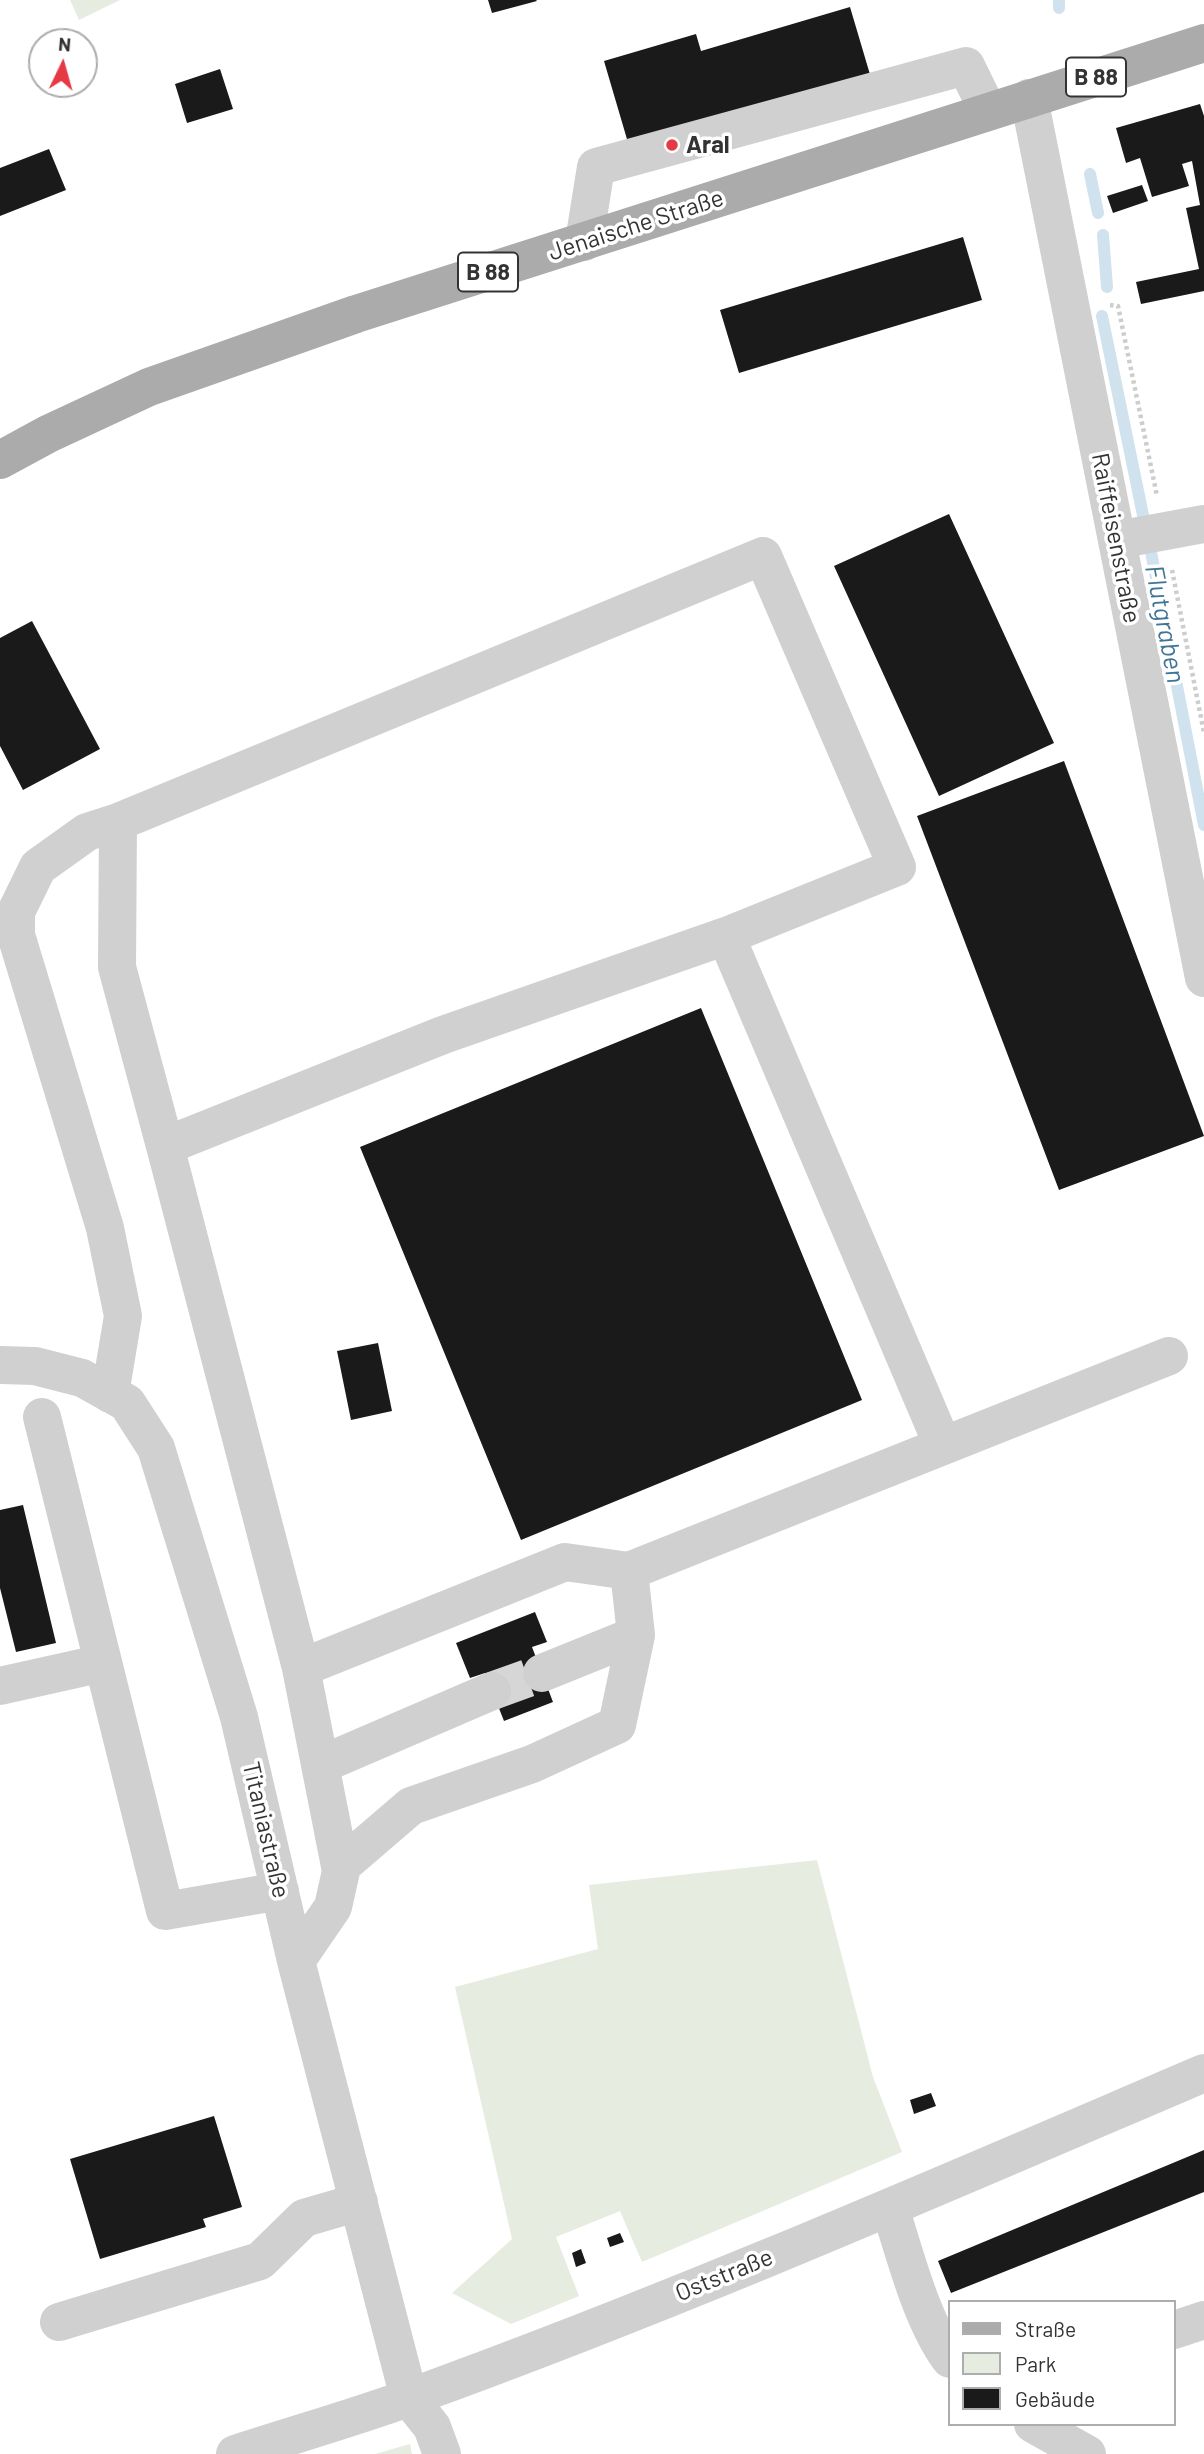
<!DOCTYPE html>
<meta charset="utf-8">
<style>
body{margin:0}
#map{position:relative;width:1204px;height:2454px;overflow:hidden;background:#fff;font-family:Barlow,sans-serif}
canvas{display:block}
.legend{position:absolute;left:948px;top:2300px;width:228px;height:126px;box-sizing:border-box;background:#fff;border:2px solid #adadad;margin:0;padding:9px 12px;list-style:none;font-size:21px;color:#333}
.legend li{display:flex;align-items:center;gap:14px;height:35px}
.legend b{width:35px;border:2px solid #adadad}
.north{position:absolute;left:28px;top:28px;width:70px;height:70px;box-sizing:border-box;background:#fff;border:2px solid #adadad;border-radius:50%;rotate:5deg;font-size:19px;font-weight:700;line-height:28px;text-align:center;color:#333}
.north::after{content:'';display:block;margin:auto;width:24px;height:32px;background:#e63946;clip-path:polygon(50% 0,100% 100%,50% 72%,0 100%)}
</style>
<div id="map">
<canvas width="1204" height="2454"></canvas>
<ul class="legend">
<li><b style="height:9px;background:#ababab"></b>Straße</li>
<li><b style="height:19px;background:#e6ecdf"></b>Park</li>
<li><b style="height:19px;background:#1a1a1a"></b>Gebäude</li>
</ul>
<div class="north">N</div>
</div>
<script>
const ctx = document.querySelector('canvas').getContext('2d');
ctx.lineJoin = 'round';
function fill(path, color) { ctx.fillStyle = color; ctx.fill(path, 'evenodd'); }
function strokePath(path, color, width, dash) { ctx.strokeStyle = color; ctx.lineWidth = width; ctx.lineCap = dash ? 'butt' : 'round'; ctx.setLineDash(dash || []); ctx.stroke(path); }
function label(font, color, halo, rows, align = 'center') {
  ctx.font = font + ' Barlow,sans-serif'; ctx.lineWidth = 7; ctx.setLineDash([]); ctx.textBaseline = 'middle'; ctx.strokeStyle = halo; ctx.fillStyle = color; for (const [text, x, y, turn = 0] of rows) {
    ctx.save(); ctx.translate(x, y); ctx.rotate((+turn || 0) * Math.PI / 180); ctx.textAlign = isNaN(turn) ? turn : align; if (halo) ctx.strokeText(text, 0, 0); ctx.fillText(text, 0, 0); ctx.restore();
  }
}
const green = new Path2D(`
 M70,0H120L79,20Z
 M817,1860L873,2077L902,2152L642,2262L620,2211L556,2237L579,2296L511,2324L452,2293L512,2239L455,1987L598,1949L589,1885Z
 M410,2444L412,2454H375Z`);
const stream = new Path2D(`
 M1059,0V8
 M1090,174L1098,213
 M1103,235L1107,287
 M1102,316L1144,520
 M1150,547L1204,825`);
const building = new Path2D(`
 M488,0H536L537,1L492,13Z
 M850,7L874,88L629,146L604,61L696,34L701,51Z
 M220,69L233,109L187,123L175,84Z
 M1200,104L1204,116V291L1141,304L1136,282L1199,269L1186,208L1200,205L1192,161L1182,164L1189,186L1152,197L1140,158L1126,163L1116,128Z
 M49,149L66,190L0,216V168Z
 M1142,185L1148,201L1113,213L1107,196Z
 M963,237L982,300L739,373L720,310Z
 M949,514L1054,743L939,796L834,566Z
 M32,621L100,749L23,790L0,746V638Z
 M1064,761L1204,1136L1059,1190L917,816Z
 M701,1008L862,1400L521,1540L360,1147Z
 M378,1343L392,1411L351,1420L337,1351Z
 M23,1505L56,1643L16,1652L0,1588V1510Z
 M535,1612L547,1642L532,1647L553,1702L504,1721L485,1673L470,1678L456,1643Z
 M931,2093L936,2106L914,2114L910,2100Z
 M214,2116L242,2207L203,2219L206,2227L100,2259L70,2159Z
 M1204,2150V2192L951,2293L938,2261Z
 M620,2233L624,2242L610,2247L607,2238Z
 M581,2249L586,2263L576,2267L572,2253Z`);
const minorTunnel = new Path2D(`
 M492,1691L542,1673`);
const path = new Path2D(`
 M1110,305L1118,306L1157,496
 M1172,570L1204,733`);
const minor = new Path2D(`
 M1029,98L1204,978
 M584,242L596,167L966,66L988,111
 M1117,540L1204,524
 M165,1146L117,967L118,822L763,556L897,867L726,936
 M0,1365L35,1366L82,1378L127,1403L156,1448L239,1717L296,1961L409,2398L432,2427L442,2454
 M110,1394L123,1316L105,1228L16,935V912L38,867L87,832L118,822
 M42,1417L165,1911L280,1891
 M301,1668L565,1562L629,1571
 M542,1673L636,1635
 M0,1686L103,1663
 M320,1765L492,1691
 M340,1867L411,1806L532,1764L617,1725L636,1635L629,1571L1169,1356
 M296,1961L333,1907L341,1871L301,1668L165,1146L443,1035L726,936L943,1446
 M890,2208C905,2254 921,2320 950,2359
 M59,2322L260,2261L304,2218L359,2202
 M1174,2330L1204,2320
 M1033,2424L1087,2454
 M235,2454C293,2435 353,2418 411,2397C679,2300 942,2185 1204,2073`);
const major = new Path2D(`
 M0,460L48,434L149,387L356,314L1204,43`);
const markers = [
 [672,145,7,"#e63946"]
];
const shields = [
 [1096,77,60],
 [488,272,60]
];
const shieldNames = [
 ["B 88",1096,77],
 ["B 88",488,272]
];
const poiNames = [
 ["Aral",686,145]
];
const streetNames = [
 ["Jenaische Straße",636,225,-18],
 ["Raiffeisenstraße",1116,538,79],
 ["Titaniastraße",266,1830,77],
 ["Oststraße",724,2275,-22]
];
const waterNames = [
 ["Flutgraben",1165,624,79]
];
fill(green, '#e6ecdf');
strokePath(stream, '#cfe2ee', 12);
fill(building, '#1a1a1a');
strokePath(minorTunnel, '#d6d6d6', 38, [38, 19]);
strokePath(path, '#cdcdcd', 4.5, [3.5, 3.5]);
strokePath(minor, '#d0d0d0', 38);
strokePath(major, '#ababab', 38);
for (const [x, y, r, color] of markers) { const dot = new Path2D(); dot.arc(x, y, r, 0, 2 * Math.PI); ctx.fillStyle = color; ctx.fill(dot); strokePath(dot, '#fff', 2.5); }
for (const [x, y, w] of shields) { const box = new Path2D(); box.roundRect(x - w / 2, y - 19.5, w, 39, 5); ctx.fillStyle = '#fff'; ctx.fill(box); strokePath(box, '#333', 2); }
label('bold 23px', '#333', null, shieldNames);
label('bold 24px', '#333', '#fff', poiNames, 'left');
label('24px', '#333', '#fff', streetNames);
label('italic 26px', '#3f7597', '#fff', waterNames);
</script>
